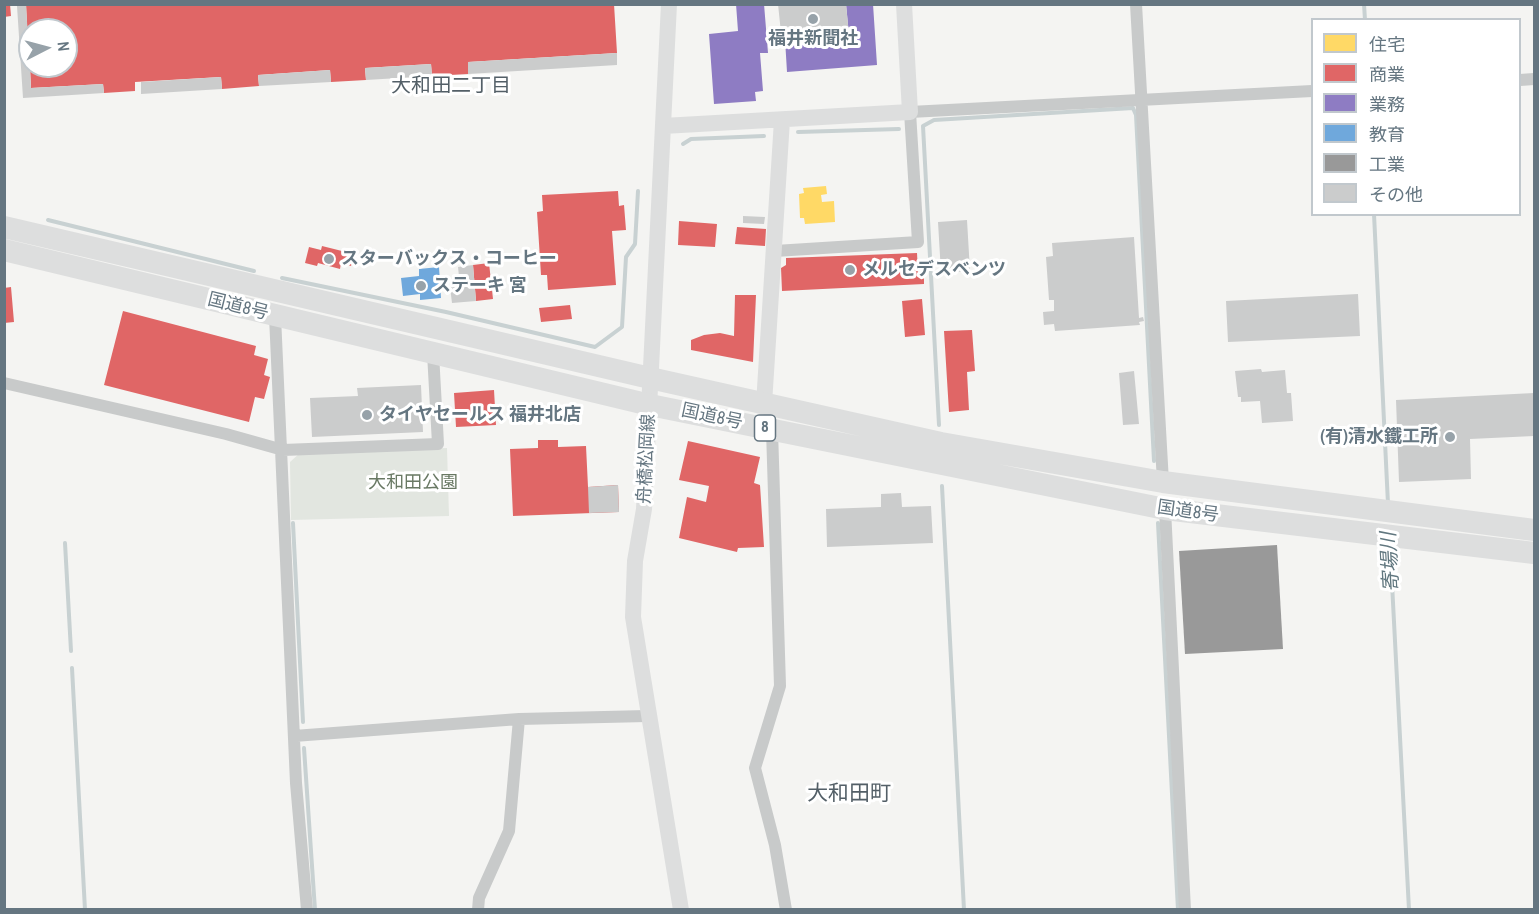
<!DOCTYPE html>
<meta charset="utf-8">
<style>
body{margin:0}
#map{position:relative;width:1539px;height:914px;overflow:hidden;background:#f4f4f2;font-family:"Archivo Narrow","Noto Sans JP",sans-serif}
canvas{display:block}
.frame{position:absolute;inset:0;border:6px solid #657681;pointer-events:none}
.legend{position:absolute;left:1311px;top:18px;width:210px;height:198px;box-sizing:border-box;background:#fff;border:2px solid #c1c8cd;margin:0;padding:8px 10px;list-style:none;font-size:18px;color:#657681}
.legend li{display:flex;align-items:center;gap:12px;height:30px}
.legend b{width:30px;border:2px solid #c1c8cd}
.north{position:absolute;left:18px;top:18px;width:60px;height:60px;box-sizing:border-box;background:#fff;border:2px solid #c1c8cd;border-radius:50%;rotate:84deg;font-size:16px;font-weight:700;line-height:24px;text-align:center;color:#657681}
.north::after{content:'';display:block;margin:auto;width:21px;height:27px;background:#97a2a9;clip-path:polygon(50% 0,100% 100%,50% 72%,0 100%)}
</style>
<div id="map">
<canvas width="1539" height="914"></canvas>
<div class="frame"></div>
<ul class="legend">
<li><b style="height:16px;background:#ffd966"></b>住宅</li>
<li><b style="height:16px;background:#e06666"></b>商業</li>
<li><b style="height:16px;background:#8e7cc3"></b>業務</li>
<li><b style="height:16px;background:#6fa8dc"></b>教育</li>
<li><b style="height:16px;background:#999"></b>工業</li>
<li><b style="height:16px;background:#cbcccc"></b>その他</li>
</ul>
<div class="north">N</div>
</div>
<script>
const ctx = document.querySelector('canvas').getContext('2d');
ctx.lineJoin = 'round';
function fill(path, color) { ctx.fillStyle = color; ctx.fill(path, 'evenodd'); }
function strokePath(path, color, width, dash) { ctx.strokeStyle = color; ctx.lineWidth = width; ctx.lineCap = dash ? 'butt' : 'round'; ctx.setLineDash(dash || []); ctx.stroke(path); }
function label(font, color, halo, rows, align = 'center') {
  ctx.font = font + ' "Archivo Narrow","Noto Sans JP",sans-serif'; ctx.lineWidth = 6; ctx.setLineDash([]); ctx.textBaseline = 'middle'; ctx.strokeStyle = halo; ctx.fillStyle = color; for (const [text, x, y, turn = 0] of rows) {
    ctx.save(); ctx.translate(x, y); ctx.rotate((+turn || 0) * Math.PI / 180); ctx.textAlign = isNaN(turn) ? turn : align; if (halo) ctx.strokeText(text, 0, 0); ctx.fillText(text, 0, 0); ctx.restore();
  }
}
const green = new Path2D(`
 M447,448L449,516L291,520L290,462L301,452Z`);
const homes = new Path2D(`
 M826,186L827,194L821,195L822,202L834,201L835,222L805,224L804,218H800L799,194L804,193L803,188Z`);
const shops = new Path2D(`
 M4,4H10L11,16L4,17Z
 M26,4H614L617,53L468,62V74L432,76L431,64L365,68L366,80L331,82L330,70L258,75L259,86L222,89L221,77L135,82V91L104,93L103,84L31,88L30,66H66V30H30L28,43Z
 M618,191L619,206L624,205L626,230L612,231L616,285L548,290L547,275H541L537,212L543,211L542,195Z
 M679,221L717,224L715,247L678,245Z
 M737,227L766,229L765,246L735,244Z
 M322,246L354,254L351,266L341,263L340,269L318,263L317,266L305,263L309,247L321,250Z
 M917,253L918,272H924V284L782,291L781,268L786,265V258Z
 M489,263L493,299L476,301L473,265Z
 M11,287L14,322L4,323V288Z
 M735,295H756L753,362L691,350V340L704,335L720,333L734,336Z
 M922,299L925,335L905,337L902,301Z
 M570,305L572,319L541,322L539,308Z
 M123,311L256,346L254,355L268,359L264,375L270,377L264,399L255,397L249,422L104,385Z
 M972,330L975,371L967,372L969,410L949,412L944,331Z
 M494,390L496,425L456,427L454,393Z
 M538,440H558V447L586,446L588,487L618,485L619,512L513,516L510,449L538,448Z
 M688,441L760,457L754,483L760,485L764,547L738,548L737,552L679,538L687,497L706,502L709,486L679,480Z`);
const offices = new Path2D(`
 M736,4H764L768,53H760L763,91L755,92L756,101L714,104L709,34L738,31Z
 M846,4H873L877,65L787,72L785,39L849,35Z`);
const schools = new Path2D(`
 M439,267L441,298L420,300V294L403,296L401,278L419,276V269Z`);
const industry = new Path2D(`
 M1277,545L1283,649L1185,654L1179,551Z`);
const stream = new Path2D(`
 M1364,4L1365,20
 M798,132L899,129
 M683,144L691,139L764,136
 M1374,214L1388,504
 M48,220L254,271
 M282,278L446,312L595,347L622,327L626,257L635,244L638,191
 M939,425L923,126L934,120L1133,108L1136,115L1154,461
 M942,486L964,910
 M293,523L303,722
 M1158,523L1178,910
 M65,543L71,651
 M1390,545L1409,910
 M72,668L85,910
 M304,748L315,910`);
const building = new Path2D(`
 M778,4H846L849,35L785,39L784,33H781Z
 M26,5L31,88L103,84L104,93L23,98L17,6Z
 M617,53V65L468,74V62Z
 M431,64L432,76L366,80L365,68Z
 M330,70L331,82L259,86L258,75Z
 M221,77L222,89L141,94V82Z
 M743,216L765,217L764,224L743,223Z
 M967,220L970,271L941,273L938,222Z
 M1134,237L1139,318L1143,317L1144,321L1139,322L1140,325L1055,331L1054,324L1044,325L1043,312L1054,311V300H1049L1046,257L1053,256L1052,243Z
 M473,265L476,301L452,303L450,287L460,286L458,267Z
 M1358,294L1360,336L1228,342L1226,301Z
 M1261,369L1262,372L1285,370L1287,393H1291L1293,421L1262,423L1260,401L1241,402V397H1238L1235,371Z
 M1134,371L1139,424L1123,425L1119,373Z
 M421,385L423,432L312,437L310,398L358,396L357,388Z
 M1534,393V436L1470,439L1471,479L1399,482L1396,400Z
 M618,485L619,512L589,513L588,487Z
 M901,493L902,507L931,506L933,543L827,547L826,509L881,507V494Z`);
const street = new Path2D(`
 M1136,4L1163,482
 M1520,80L1534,79
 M775,251L918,242L910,112L1312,91
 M275,316L296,783L307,910
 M4,383L226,434L283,450L438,444L433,353
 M772,430L780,686L755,768L775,845L786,910
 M1165,509L1185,910
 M294,736L519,719L647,716
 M478,910L479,898L509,831L519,719`);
const secondary = new Path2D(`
 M669,4L644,509L635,561L633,617L681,910
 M663,126L910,112L904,4
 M764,404L782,120`);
const highway = new Path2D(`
 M4,227L650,378L941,443L1163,482L1534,530
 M4,250L650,405L1165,509L1534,553`);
const markers = [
 [813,19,6,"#97a2a9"],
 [329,259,6,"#97a2a9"],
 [850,270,6,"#97a2a9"],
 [421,286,6,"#97a2a9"],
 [367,415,6,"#97a2a9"],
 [1450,437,6,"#97a2a9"]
];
const shields = [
 [765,428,21]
];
const shieldNames = [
 ["8",765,428]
];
const poiNames = [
 ["福井新聞社",813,39,"center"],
 ["スターバックス・コーヒー",341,259],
 ["メルセデスベンツ",862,270],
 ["ステーキ 宮",433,286],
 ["タイヤセールス 福井北店",379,415],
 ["(有)清水鐵工所",1438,437,"right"]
];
const streetNames = [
 ["国道8号",238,307,14],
 ["国道8号",712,417,12],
 ["舟橋松岡線",647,459,-87],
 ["国道8号",1188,512,8]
];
const parkNames = [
 ["大和田公園",413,483]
];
const neighbourhoodNames = [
 ["大和田二丁目",451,87]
];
const waterNames = [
 ["寄場川",1391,562,-93]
];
const quarterNames = [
 ["大和田町",849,794]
];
fill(green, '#e2e6e0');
fill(homes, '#ffd966');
fill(shops, '#e06666');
fill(offices, '#8e7cc3');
fill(schools, '#6fa8dc');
fill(industry, '#999');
strokePath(stream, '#c8d1d2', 4);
fill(building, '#cbcccc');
strokePath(street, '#c8caca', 12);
strokePath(secondary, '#dddede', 16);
strokePath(highway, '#dddede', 22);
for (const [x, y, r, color] of markers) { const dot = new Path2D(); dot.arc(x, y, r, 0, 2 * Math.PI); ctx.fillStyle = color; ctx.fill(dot); strokePath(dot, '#fff', 2); }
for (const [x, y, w] of shields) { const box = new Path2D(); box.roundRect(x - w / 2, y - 13, w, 26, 4.5); ctx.fillStyle = '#fff'; ctx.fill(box); strokePath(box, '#657681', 1.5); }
label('bold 16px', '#657681', null, shieldNames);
label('bold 18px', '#657681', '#fff', poiNames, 'left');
label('18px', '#657681', '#fff', streetNames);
label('18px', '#697964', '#fff', parkNames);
label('20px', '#535f67', '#fff', neighbourhoodNames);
label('italic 20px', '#61777f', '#fff', waterNames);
label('21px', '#535f67', '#fff', quarterNames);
</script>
